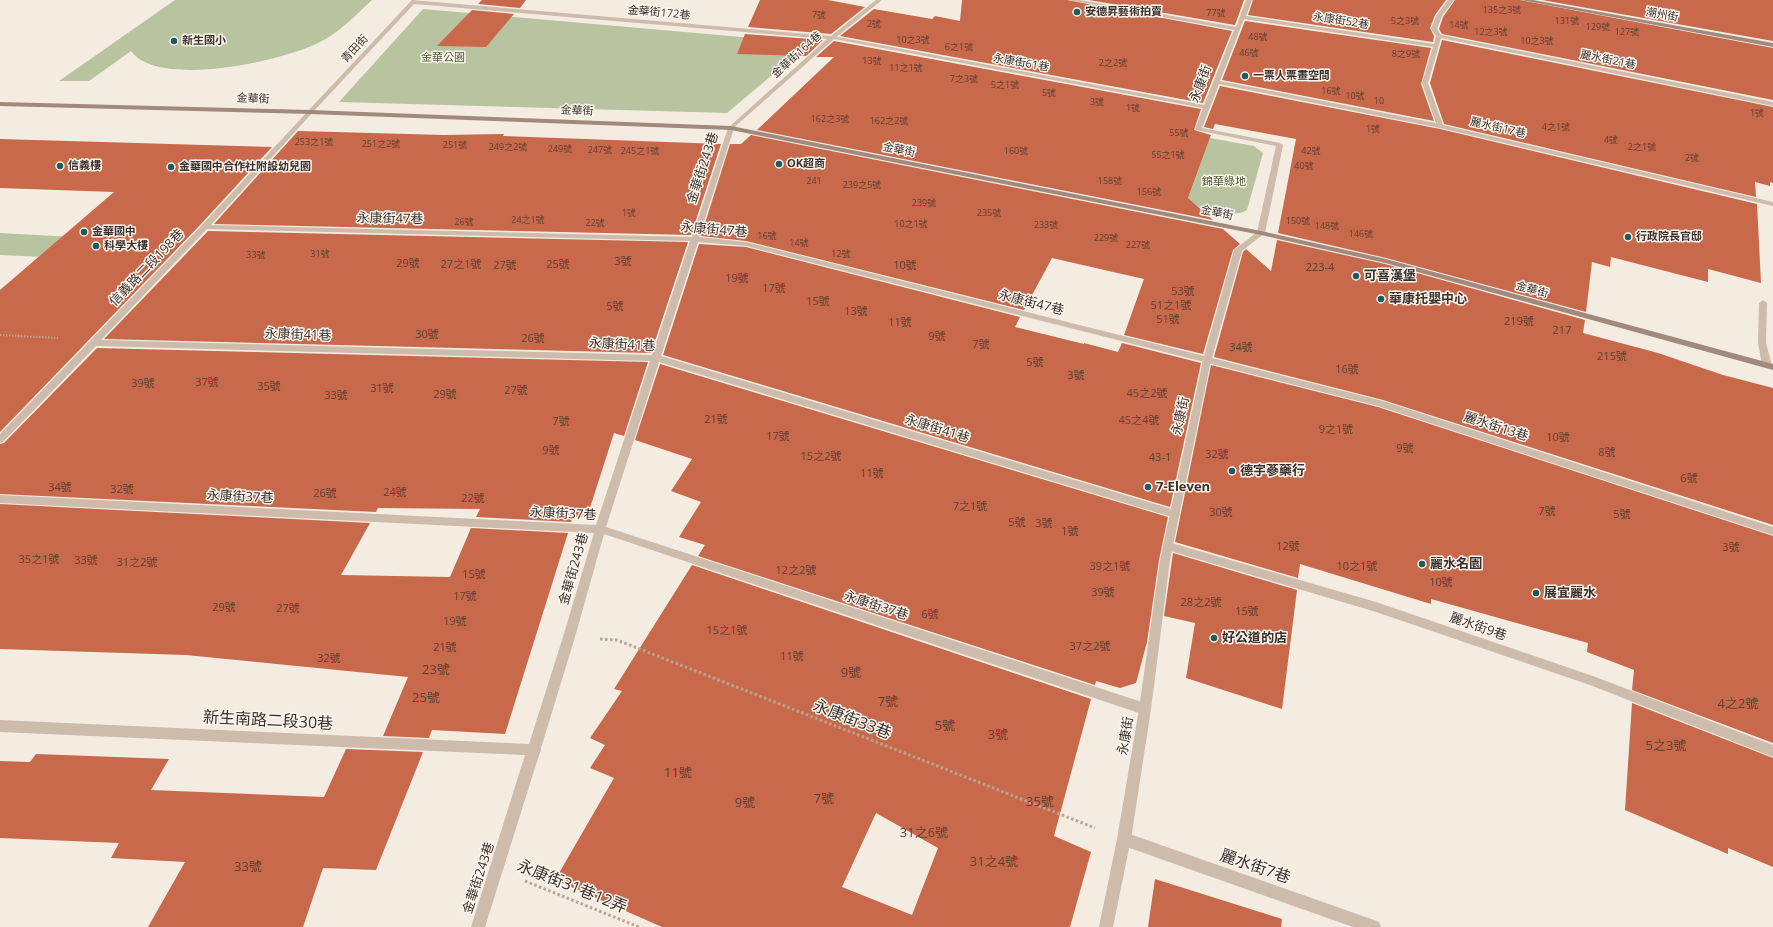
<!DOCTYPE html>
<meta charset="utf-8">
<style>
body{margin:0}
canvas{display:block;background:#f4ebe1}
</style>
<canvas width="1773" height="927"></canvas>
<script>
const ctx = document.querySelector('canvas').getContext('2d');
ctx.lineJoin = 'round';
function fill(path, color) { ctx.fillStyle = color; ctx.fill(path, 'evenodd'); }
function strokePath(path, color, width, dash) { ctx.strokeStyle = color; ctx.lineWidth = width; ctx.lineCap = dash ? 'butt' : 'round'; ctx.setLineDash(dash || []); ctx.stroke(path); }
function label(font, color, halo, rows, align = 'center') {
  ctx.font = font + ' "Open Sans","Noto Sans TC",sans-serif'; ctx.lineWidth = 3; ctx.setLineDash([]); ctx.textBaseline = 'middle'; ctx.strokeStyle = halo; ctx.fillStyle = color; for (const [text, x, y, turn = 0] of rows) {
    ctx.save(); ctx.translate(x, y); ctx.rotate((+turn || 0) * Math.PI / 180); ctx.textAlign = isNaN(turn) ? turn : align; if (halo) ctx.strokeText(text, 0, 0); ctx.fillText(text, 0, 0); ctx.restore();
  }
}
const green = new Path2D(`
 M175,0H372C355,16 339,33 318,43C282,61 158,89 131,51L89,81H59Z
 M423,9L810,43L727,113L339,102Z
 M1210,138L1254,146L1263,153L1247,210C1237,217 1212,213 1201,208C1196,206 1192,201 1188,198Z
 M0,233L110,239L87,259L0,255Z`);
const building = new Path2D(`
 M482,0H526L520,8L478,4Z
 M760,0H828L865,7L831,34L748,27Z
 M962,0H1067L1232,31L1203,103L840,36L874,9L932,19L935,16L960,21Z
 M1089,0H1244L1235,25Z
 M1253,0H1446L1435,15L1430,28L1434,36L1433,42L1248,15Z
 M1455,0H1520L1773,48V100L1442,34L1439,29L1443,17Z
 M1542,0H1773V41Z
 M472,10L514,14L486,47L437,46Z
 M1245,21L1431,48L1421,84L1434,121L1222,80Z
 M745,34L823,40L806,56L737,54Z
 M1442,40L1773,107V183L1770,182V186L1755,182L1756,197L1444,124L1430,83Z
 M834,41L1201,109L1194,130L1211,135L1188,198L1213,220L757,130L834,57H816Z
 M1220,86L1440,129L1757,204L1761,283L1708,269V282L1611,257L1610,267L1592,262L1586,312L1386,258L1278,233L1296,139L1215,124L1213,129L1204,127Z
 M298,131L444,135L504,134L503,136L721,144L691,235L214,224Z
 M751,135L1223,229L1240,244L1233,250L1203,354L1124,335L1144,279L1052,258L1024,310L746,241L701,236L730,144H741Z
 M0,139L272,147L201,224L0,432V290L114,192L0,188Z
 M208,231L688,242L651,353L104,339Z
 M1277,240L1385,264L1585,320L1583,333L1658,353L1723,375L1773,388V525L1383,400L1214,357L1243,252L1246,249L1271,271Z
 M699,244L746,247L1020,317L1015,327L1084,344V343L1118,352L1122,343L1201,363L1170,507L663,355Z
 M97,348L648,362L624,436L614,433L587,517H573L571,522L476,517L480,509L378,508L376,512L0,494V444L4,443Z
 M660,364L1168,517L1159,560L1147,642L1136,683L1120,688L1096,681L1095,685L698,556L705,545L679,537L701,502L671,491L692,459L635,440Z
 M1211,365L1378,407L1773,536V743L1632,690L1634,670L1587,652L1588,643L1431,599V604L1300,564L1298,578L1175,542Z
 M0,504L370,523L341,575L450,577L471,528L568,533L505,734L432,730L429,738L383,736L408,677L186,655L0,649Z
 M1173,553L1297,590L1282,709L1186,678L1195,623L1164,616Z
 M692,565L1091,699L1054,836L1091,852L1070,927H662L555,880L614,778L590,768L605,745L590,738L622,691L614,689ZM876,813L938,848L912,915L842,887Z
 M1632,703L1773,758V867L1728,848V854L1625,810Z
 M346,749L423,752L376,870L323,868L303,927H148L185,862L111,858L119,843L0,838V761L30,762L36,754L169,759L151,790L324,797Z
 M1155,879L1282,919L1281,927H1148Z`);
const pathFar1 = new Path2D(`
 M0,335L58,338`);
const path = new Path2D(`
 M600,639L617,640L1095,828
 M525,881L639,927`);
const lane = new Path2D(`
 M1068,0H1080L1236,27L1246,0H1252L1246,16L1434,44L1436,36L1431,29L1436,16L1448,0H1454L1442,16L1437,29L1441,35L1773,102V106L1441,38L1428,83L1443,125L1773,202V206L1440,128L1219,84L1202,128L1280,143L1283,145L1265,233L1242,251L1212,358L1383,401L1773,527V535L1378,406L746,246L698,242L661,356L1175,510L1179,511L1180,514L1179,517L1175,518L659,362L606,527L1145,703L1149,705L1151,709L1149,713L1145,715L604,534L575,637L541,748V750L539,755L485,927H471L525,755L0,732V720L529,744L563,637L594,533L0,503V495L596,525L650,361L96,346L3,442L0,443V434L202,225L308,111L313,112L211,225L692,237L728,128L731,126L734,128L699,237L746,242L1204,356L1234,250L1257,232L1276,146L1196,130L1195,129L1203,108L829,38L832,36L1204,105L1234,30ZM1244,19L1433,47L1422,83L1436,123L1220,81ZM207,229L690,241L652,355L101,340Z
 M1763,300L1767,303L1766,343L1772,365L1767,368L1762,365L1758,343L1759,303Z
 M1168,542L1376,602L1593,676L1773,745V757L1590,685L1376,612L1164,549L1163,546L1164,543Z
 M1124,832L1374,920L1379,922L1381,927H1353L1124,846L1119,844L1117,839L1119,834Z`);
const street = new Path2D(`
 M412,0L831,36L876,0H882L834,39L731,130L729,129V127L827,39L414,4L312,113H308V111Z
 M1207,357L1211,360L1170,560L1151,709L1131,839L1113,927H1099L1117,839L1139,709L1160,560L1203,360Z`);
const secondary = new Path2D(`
 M1521,0H1533L1773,43V47Z
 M0,102L310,110L731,126L1261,231L1386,259L1773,364V370L1385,263L1261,235L731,130L310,114L0,106Z`);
const markers = [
 [1077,12,4,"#1f5a5e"],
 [174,41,4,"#1f5a5e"],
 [1245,76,4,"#1f5a5e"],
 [779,164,4,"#1f5a5e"],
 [60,166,4,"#1f5a5e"],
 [171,167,4,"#1f5a5e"],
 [84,232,4,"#1f5a5e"],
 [1628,237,4,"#1f5a5e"],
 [96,246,4,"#1f5a5e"],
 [1356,276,4,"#1f5a5e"],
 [1381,299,4,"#1f5a5e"],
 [1232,471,4,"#1f5a5e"],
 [1148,487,4,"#1f5a5e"],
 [1422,564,4,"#1f5a5e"],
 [1536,593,4,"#1f5a5e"],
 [1214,638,4,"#1f5a5e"]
];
const farNumbernames = [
 ["135之3號",1502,10],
 ["77號",1216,13],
 ["7號",819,15],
 ["5之3號",1405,21],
 ["131號",1567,21],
 ["2號",874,24],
 ["14號",1459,25],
 ["129號",1598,27],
 ["12之3號",1491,32],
 ["127號",1627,32],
 ["48號",1258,37],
 ["10之3號",913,40],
 ["10之3號",1537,41],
 ["6之1號",959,47],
 ["46號",1249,53],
 ["8之9號",1406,54],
 ["13號",872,61],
 ["2之2號",1113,63],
 ["11之1號",906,68],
 ["7之3號",964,79],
 ["5之1號",1005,85],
 ["16號",1331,91],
 ["5號",1049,93],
 ["10號",1355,96],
 ["10",1379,101],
 ["3號",1097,102],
 ["1號",1133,108],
 ["1號",1757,113],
 ["162之3號",830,119],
 ["162之2號",889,121],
 ["4之1號",1556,127],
 ["1號",1373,129],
 ["55號",1179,133],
 ["4號",1611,140],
 ["253之1號",314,142],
 ["251之2號",381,144],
 ["251號",455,145],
 ["249之2號",508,147],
 ["2之1號",1642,147],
 ["249號",560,149],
 ["247號",600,150],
 ["245之1號",640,151],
 ["160號",1016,151],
 ["42號",1311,151],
 ["55之1號",1168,155],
 ["2號",1692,158],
 ["40號",1304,166],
 ["241",814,181],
 ["158號",1110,181],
 ["239之5號",862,185],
 ["156號",1149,192],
 ["239號",924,203],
 ["1號",629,213],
 ["235號",989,213],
 ["24之1號",528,220],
 ["150號",1298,221],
 ["26號",464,222],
 ["22號",595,223],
 ["10之1號",911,224],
 ["233號",1046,225],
 ["148號",1327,226],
 ["146號",1361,234],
 ["16號",767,236],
 ["229號",1106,238],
 ["14號",799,243],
 ["227號",1138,245],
 ["31號",320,254],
 ["12號",841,254],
 ["33號",256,255]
];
const farPoinames = [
 ["安德昇藝術拍賣",1085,12],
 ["新生國小",182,41],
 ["一票人票畫空間",1253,76],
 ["OK超商",787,164],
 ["信義樓",68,166],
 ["金華國中合作社附設幼兒園",179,167],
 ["金華國中",92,232],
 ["行政院長官邸",1636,237],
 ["科學大樓",104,246]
];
const farStreetnames = [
 ["金華街172巷",659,13,5],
 ["潮州街",1662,15,10],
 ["永康街52巷",1341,21,9],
 ["青田街",355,49,-47],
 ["金華街164巷",797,55,-42],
 ["麗水街21巷",1608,60,11],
 ["永康街61巷",1021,63,10],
 ["金華街",253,99,2],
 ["金華街",577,111,2],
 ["麗水街17巷",1498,128,13],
 ["金華街",899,150,11],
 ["金華街",1217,213,11],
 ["金華街",1532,290,15]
];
const farParknames = [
 ["金華公園",443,58],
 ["錦華綠地",1224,182]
];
const numberNames = [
 ["3號",623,262],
 ["29號",408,264],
 ["27之1號",461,265],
 ["25號",558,265],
 ["27號",505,266],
 ["10號",905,266],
 ["223-4",1320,268],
 ["19號",737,279],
 ["17號",774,289],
 ["53號",1183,292],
 ["15號",818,302],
 ["51之1號",1171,306],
 ["5號",615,307],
 ["13號",856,312],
 ["51號",1168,320],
 ["219號",1519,322],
 ["11號",900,323],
 ["217",1562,331],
 ["30號",427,335],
 ["9號",937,337],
 ["26號",533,339],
 ["7號",981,345],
 ["34號",1241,348],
 ["215號",1612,357],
 ["5號",1035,363],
 ["16號",1347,370],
 ["3號",1076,376],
 ["37號",207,383],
 ["39號",143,384],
 ["35號",269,387],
 ["31號",382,389],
 ["27號",516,391],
 ["45之2號",1147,394],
 ["29號",445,395],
 ["33號",336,396],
 ["21號",716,420],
 ["45之4號",1139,421],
 ["7號",561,422],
 ["9之1號",1336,430],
 ["17號",778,437],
 ["10號",1558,438],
 ["9號",1405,449],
 ["9號",551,451],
 ["8號",1607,453],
 ["32號",1217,455],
 ["15之2號",821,457],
 ["43-1",1160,458],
 ["11號",872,474],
 ["6號",1689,479],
 ["34號",60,488],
 ["32號",122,490],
 ["24號",395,493],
 ["26號",325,494],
 ["22號",473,499],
 ["7之1號",970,507],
 ["7號",1547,512],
 ["30號",1221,513],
 ["5號",1622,515],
 ["5號",1017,523],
 ["3號",1044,524],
 ["1號",1070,532],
 ["12號",1288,547],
 ["3號",1731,548],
 ["35之1號",39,560],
 ["33號",86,561],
 ["31之2號",137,563],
 ["39之1號",1110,567],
 ["10之1號",1357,567],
 ["12之2號",796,571],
 ["15號",474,575],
 ["10號",1441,583],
 ["39號",1103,593],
 ["17號",465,597],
 ["28之2號",1201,603],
 ["29號",224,608],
 ["27號",288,609],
 ["15號",1247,612],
 ["6號",930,615],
 ["19號",455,622],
 ["15之1號",727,631],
 ["37之2號",1090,647],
 ["21號",445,648],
 ["11號",792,657],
 ["32號",329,659]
];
const streetNames = [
 ["永康街",1201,84,-69],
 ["金華街243巷",703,168,-72],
 ["永康街47巷",390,219,1],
 ["永康街47巷",714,230,5],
 ["信義路二段198巷",147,268,-46],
 ["永康街47巷",1031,303,14],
 ["永康街41巷",298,335,2],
 ["永康街41巷",622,345,3],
 ["永康街",1181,416,-78],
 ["麗水街13巷",1496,427,18],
 ["永康街41巷",937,429,17],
 ["永康街37巷",240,497,3],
 ["永康街37巷",563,514,3],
 ["金華街243巷",574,569,-74],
 ["永康街37巷",876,606,18],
 ["麗水街9巷",1478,627,19],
 ["永康街",1126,736,-81],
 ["金華街243巷",479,878,-72]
];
const poiNames = [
 ["可喜漢堡",1364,276],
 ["華康托嬰中心",1389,299],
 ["德宇蔘藥行",1240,471],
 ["7-Eleven",1156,487],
 ["麗水名園",1430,564],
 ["展宜麗水",1544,593],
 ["好公道的店",1222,638]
];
const nearNumbernames = [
 ["23號",436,670],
 ["9號",851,673],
 ["25號",426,698],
 ["7號",888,702],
 ["4之2號",1738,704],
 ["5號",945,726],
 ["3號",998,735],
 ["5之3號",1666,746],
 ["11號",678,773],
 ["7號",824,799],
 ["35號",1040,802],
 ["9號",745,803],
 ["31之6號",924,833],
 ["31之4號",994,862],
 ["33號",248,867]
];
const nearStreetnames = [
 ["永康街33巷",852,720,21],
 ["新生南路二段30巷",268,721,3],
 ["麗水街7巷",1255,867,19],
 ["永康街31巷12弄",572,887,22]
];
fill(green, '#b8c4a0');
fill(building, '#c8694b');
strokePath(pathFar1, '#b9a596', 2, [1.5, 1.5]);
strokePath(path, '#b9a596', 3, [2.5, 2.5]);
fill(lane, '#cdbbac');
fill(street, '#cdbbac');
fill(secondary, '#a18a7d');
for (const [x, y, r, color] of markers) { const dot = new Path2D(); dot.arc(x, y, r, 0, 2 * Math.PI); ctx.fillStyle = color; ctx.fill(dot); strokePath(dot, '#fbf5ee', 1.5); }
label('9px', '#5e3e33', null, farNumbernames);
label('bold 11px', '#3b302b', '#fbf5ee', farPoinames, 'left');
label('11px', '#3b302b', '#fbf5ee', farStreetnames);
label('11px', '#4a5a2e', '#fbf5ee', farParknames);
label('11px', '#5e3e33', null, numberNames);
label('13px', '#3b302b', '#fbf5ee', streetNames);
label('bold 13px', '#3b302b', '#fbf5ee', poiNames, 'left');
label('13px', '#5e3e33', null, nearNumbernames);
label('16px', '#3b302b', '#fbf5ee', nearStreetnames);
</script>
